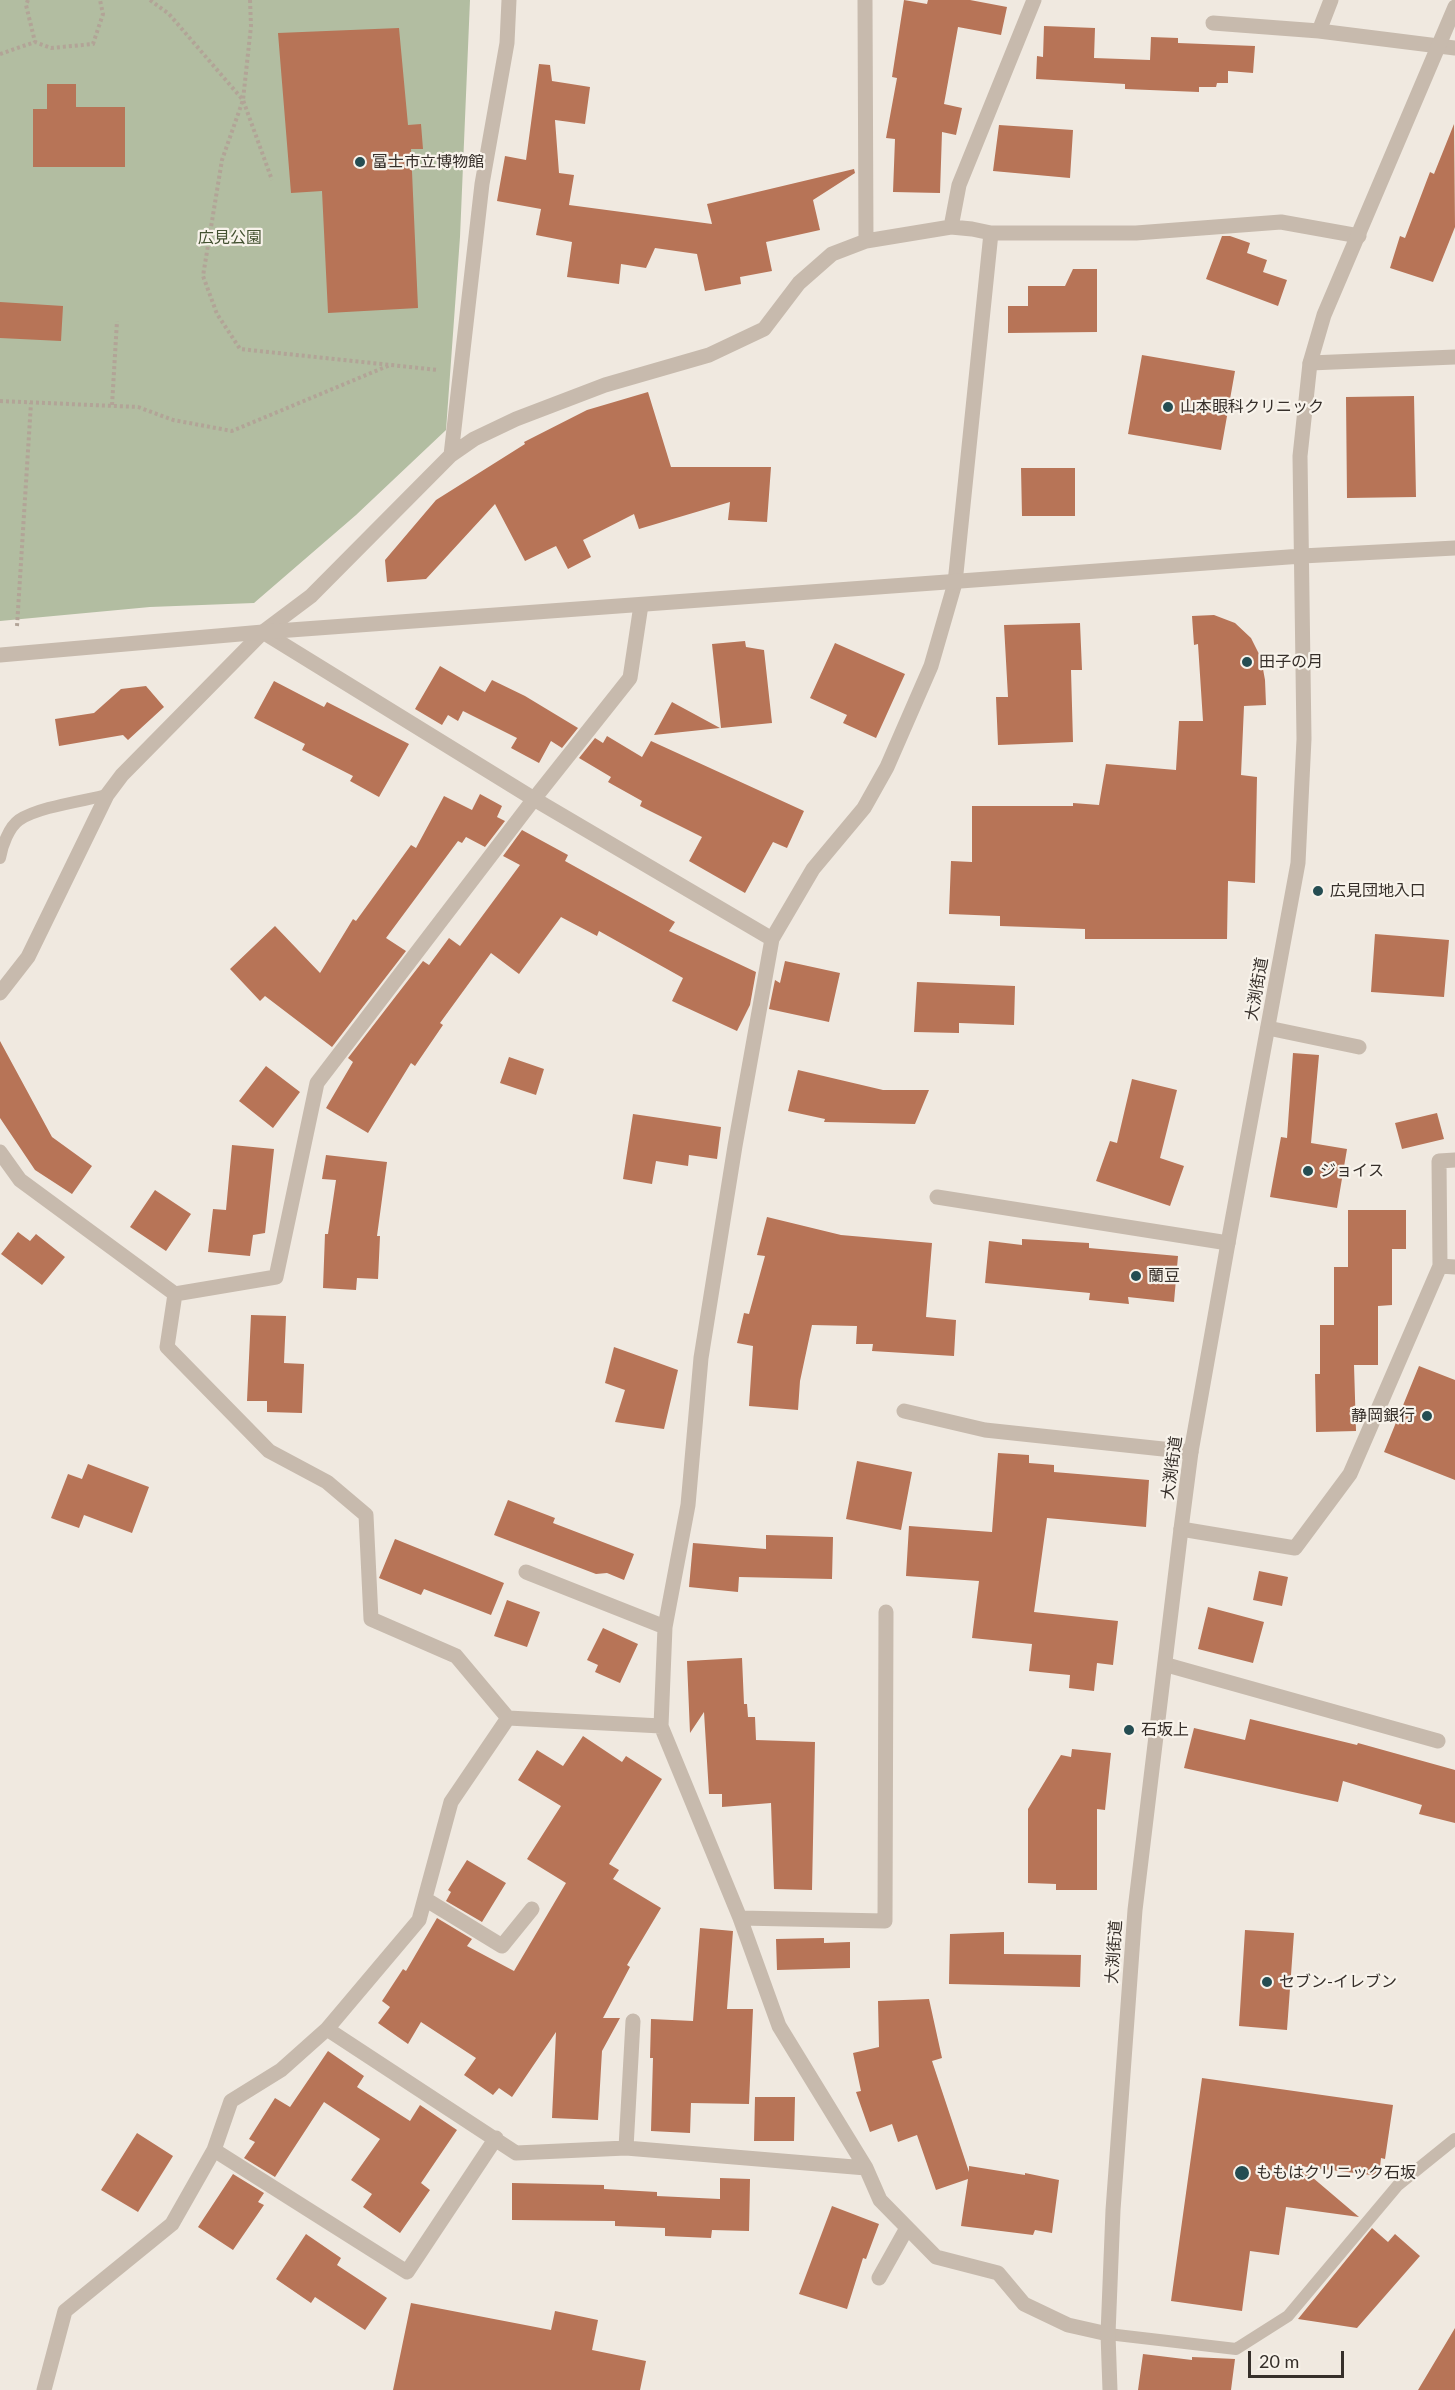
<!DOCTYPE html>
<meta charset="utf-8">
<style>
body{margin:0}
#map{position:relative;width:1455px;height:2390px;overflow:hidden;background:#f0e9e0;font-family:Lato,sans-serif}
canvas{display:block}
.scale{position:absolute;left:1248px;top:2351px;width:96px;height:27px;box-sizing:border-box;border:3px solid #362f2a;border-top:0;padding-left:8px;font-size:18px;line-height:21px;white-space:nowrap;color:#362f2a;-webkit-text-stroke:4px #f8f3eb;paint-order:stroke}
</style>
<div id="map">
<canvas width="1455" height="2390"></canvas>
<div class="scale">20 m</div>
</div>
<script>
const ctx = document.querySelector('canvas').getContext('2d');
ctx.lineJoin = 'round';
function fill(path, color) { ctx.fillStyle = color; ctx.fill(path, 'evenodd'); }
function strokePath(path, color, width, dash) { ctx.strokeStyle = color; ctx.lineWidth = width; ctx.lineCap = dash ? 'butt' : 'round'; ctx.setLineDash(dash || []); ctx.stroke(path); }
function label(font, color, halo, rows, align = 'center') {
  ctx.font = font + ' Lato,"Noto Sans JP",sans-serif'; ctx.lineWidth = 4.5; ctx.setLineDash([]); ctx.textBaseline = 'middle'; ctx.strokeStyle = halo; ctx.fillStyle = color; for (const [text, x, y, turn = 0] of rows) {
    ctx.save(); ctx.translate(x, y); ctx.rotate((+turn || 0) * Math.PI / 180); ctx.textAlign = isNaN(turn) ? turn : align; if (halo) ctx.strokeText(text, 0, 0); ctx.fillText(text, 0, 0); ctx.restore();
  }
}
const green = new Path2D(`
 M0,0H470L460,237L446,430L356,515L254,603L150,607L0,621Z`);
const building = new Path2D(`
 M904,0L927,4L928,0H970L1007,7L1001,35L958,27L944,104L962,108L956,135L942,132L940,193L893,192L895,139L886,138L897,78L892,77Z
 M1044,26L1095,28L1094,58L1150,60L1151,37L1178,38V43L1255,46L1253,73L1228,71V83H1217L1216,87H1199V92L1125,89V84L1036,79L1037,56L1043,57Z
 M399,28L408,125L421,124L423,149H411L418,308L328,313L322,191L291,193L278,33Z
 M539,64L550,65L552,81L590,87L585,124L555,120L559,173L574,175L569,205L712,224L707,204L854,169L855,173L813,200L820,230L766,242L772,271L740,277L741,284L705,291L697,254L655,248L646,268L621,264L619,284L567,277L572,242L536,235L541,209L497,201L505,156L526,160Z
 M47,84H76V107H125V167H33V109H47Z
 M1454,124L1455,227L1433,282L1390,268L1400,236L1405,238L1430,172L1434,174Z
 M999,125L1073,130L1070,178L993,171Z
 M1222,236H1230L1250,243L1247,253L1267,260L1263,272L1287,280L1278,306L1206,279Z
 M1073,269H1097V332L1008,333V306H1028V286H1065Z
 M0,302L63,306L61,341L0,338Z
 M1142,355L1235,371L1221,450L1128,434Z
 M648,392L671,467H771L767,522L728,520L730,502L639,529L634,514L583,540L591,557L568,569L556,546L525,561L495,504L426,579L387,582L385,560L436,500L525,444L524,442L587,410Z
 M1414,396L1416,497L1347,498L1346,397Z
 M1021,468H1075V516H1022Z
 M1214,615L1235,623L1251,638L1261,658L1265,680L1266,705L1244,706L1241,775L1257,777L1255,883L1228,881L1227,939H1085V929L1000,926V916L949,914L951,861L972,862V806H1073V803L1099,805L1106,764L1176,770L1179,721H1203L1198,644L1194,645L1192,616Z
 M1080,623L1082,670H1071L1073,742L998,745L996,697H1008L1004,625Z
 M745,641L746,647L764,650L772,723L721,728L712,644Z
 M835,643L905,674L876,738L843,723L847,715L810,698Z
 M440,666L485,692L492,680L525,696L578,728L562,748L551,741L539,763L511,748L517,738L463,711L458,721L448,715L442,725L415,709Z
 M274,681L324,707L327,702L409,744L379,797L350,781L353,776L302,750L305,744L254,718Z
 M146,686L164,707L128,740L123,735L59,746L55,719L94,713L121,689Z
 M672,702L720,728L654,735Z
 M607,736L642,757L651,741L804,811L787,848L773,842L745,893L689,861L702,837L640,806L642,801L608,782L611,777L579,758L595,738L603,743Z
 M480,794L502,806L497,817L505,821L485,847L466,837L462,843L458,841L386,938L406,951L332,1047L265,996L260,1001L230,969L275,926L320,973L353,919L356,921L411,845L416,848L444,796L472,810Z
 M522,830L568,855L565,861L675,922L669,931L756,972L750,1005L737,1031L672,1001L683,978L599,931L597,936L561,917L519,974L491,953L440,1023L443,1025L415,1066L411,1063L368,1133L326,1108L353,1062L348,1058L423,961L429,965L449,938L460,946L520,865L503,856Z
 M1375,934L1449,940L1444,997L1371,992Z
 M785,961L840,973L829,1022L769,1009L775,980L780,983Z
 M917,982L1015,986L1014,1025L959,1023V1033L914,1032Z
 M0,1041L52,1137L92,1166L72,1194L35,1170L0,1118Z
 M1293,1053L1319,1055L1311,1143L1347,1149L1337,1208L1270,1197L1281,1137L1287,1138Z
 M509,1057L544,1069L536,1095L500,1083Z
 M266,1066L300,1092L273,1128L239,1101Z
 M798,1070L883,1090H929L915,1124L824,1122L825,1119L788,1111Z
 M1132,1079L1177,1090L1160,1158L1184,1166L1170,1206L1096,1181L1110,1141L1117,1143Z
 M1437,1113L1444,1139L1402,1149L1395,1123Z
 M633,1114L721,1127L717,1159L689,1155L688,1166L656,1161L652,1184L623,1179Z
 M232,1145L274,1149L265,1233L253,1235L250,1256L208,1252L213,1209L226,1210Z
 M326,1155L387,1162L377,1236H380L378,1279L357,1278L356,1290L323,1288L325,1234H328L336,1180L322,1179Z
 M155,1190L191,1214L166,1251L130,1227Z
 M1348,1210H1406V1249H1392V1305L1378,1306V1365H1354L1356,1431L1316,1432L1315,1374H1320V1325H1334V1267H1348Z
 M767,1217L841,1235L932,1243L926,1317L956,1320L954,1356L872,1351L873,1344H856L857,1326L812,1325L800,1381L798,1410L749,1406L753,1346L737,1343L744,1313L749,1314L765,1256L757,1255Z
 M18,1232L30,1241L36,1234L65,1257L42,1285L1,1254Z
 M1022,1239L1089,1243V1248L1178,1256L1174,1302L1128,1297L1129,1304L1089,1300L1090,1293L985,1283L989,1241L1022,1245Z
 M251,1315L286,1316L284,1363L304,1364L302,1413L267,1412V1401H247Z
 M614,1347L678,1370L664,1429L615,1422L625,1390L605,1383Z
 M1419,1366L1455,1380V1480L1384,1452Z
 M998,1453L1029,1455V1463L1054,1465V1472L1149,1480L1146,1527L1047,1518L1034,1612L1118,1621L1113,1665L1097,1663L1094,1691L1069,1688L1070,1675L1029,1671L1032,1644L972,1638L979,1581L906,1576L909,1526L992,1532Z
 M857,1461L912,1472L901,1530L846,1519Z
 M88,1464L149,1487L132,1533L84,1515L79,1528L51,1518L68,1474L82,1479Z
 M508,1500L555,1518L553,1523L634,1554L624,1580L607,1573L596,1574L494,1535Z
 M766,1535L833,1537L832,1579L739,1577L738,1592L689,1587L693,1543L766,1549Z
 M395,1539L504,1583L491,1615L424,1589L421,1595L379,1578Z
 M1259,1571L1288,1577L1282,1606L1253,1600Z
 M507,1600L540,1612L527,1647L494,1636Z
 M1208,1607L1264,1622L1253,1663L1198,1649Z
 M603,1628L638,1644L620,1683L595,1672L598,1665L587,1660Z
 M742,1658L744,1704H747L748,1717H755L756,1740L815,1742L812,1890L774,1889L771,1803L722,1807V1794H709L704,1712L690,1733L687,1661Z
 M1250,1719L1357,1745L1358,1743L1455,1770V1823L1419,1814L1422,1805L1343,1781L1338,1802L1184,1768L1194,1728L1245,1740Z
 M583,1736L622,1762L626,1756L662,1779L609,1864L619,1870L613,1879L661,1908L627,1965L630,1967L603,2018H620L602,2051L598,2120L552,2118L556,2032L512,2097L499,2088L493,2095L464,2075L476,2058L421,2022L408,2044L378,2023L390,2007L382,2001L403,1969L406,1971L437,1918L472,1939L467,1946L514,1971L566,1883L527,1859L561,1806L518,1780L537,1750L563,1766Z
 M1072,1749L1111,1753L1105,1810L1097,1809V1890H1056V1884L1028,1883V1809L1061,1755L1071,1757Z
 M467,1860L506,1883L482,1922L446,1901L451,1892L448,1890Z
 M700,1928L733,1931L727,2009H753L749,2104L691,2103L690,2133L651,2131L653,2058H650L651,2019L693,2021Z
 M1245,1930L1294,1933L1287,2030L1239,2026Z
 M1004,1932V1954L1081,1955L1080,1987L949,1984L950,1934Z
 M824,1938V1943L850,1942V1968L777,1970L776,1939Z
 M929,1999L942,2058L932,2061L969,2172V2166L1025,2175V2173L1059,2180L1052,2233L1035,2230L1033,2235L961,2226L968,2179L936,2190L917,2135L898,2142L892,2124L870,2132L856,2092L861,2091L853,2053L879,2047L878,2001Z
 M328,2051L364,2076L357,2087L410,2121L420,2105L457,2130L421,2183L430,2190L400,2233L363,2207L372,2194L351,2180L380,2139L324,2102L275,2177L244,2158L255,2142L249,2139L275,2098L290,2107Z
 M1202,2078L1393,2105L1385,2159L1381,2158L1379,2176L1299,2166L1359,2217L1286,2207L1279,2255L1250,2251L1242,2311L1171,2301Z
 M755,2097H795L794,2141H754Z
 M137,2133L173,2156L138,2212L101,2190Z
 M233,2174L264,2193L258,2202L264,2205L233,2250L198,2227Z
 M720,2178L750,2179L749,2231L712,2230L711,2238L665,2236V2228L615,2226V2221L512,2220V2183L604,2185V2189L657,2192V2196L720,2199Z
 M832,2206L879,2224L866,2259L863,2258L847,2309L799,2294Z
 M1372,2228L1388,2242L1395,2234L1420,2256L1357,2328L1298,2319Z
 M306,2234L341,2258L337,2265L387,2298L365,2330L315,2297L311,2303L276,2279Z
 M411,2303L551,2330L555,2311L598,2320L592,2350L646,2361L640,2390H393Z
 M1455,2328V2390H1418Z
 M1143,2354L1192,2360V2357L1235,2359L1231,2390H1138Z`);
const path = new Path2D(`
 M28,0L26,5L35,42
 M150,0L169,14L243,100L272,180
 M250,0L251,26L243,100L222,160L203,276L217,314L240,349L438,370
 M0,54L35,42L51,48L93,44L103,14L100,0
 M0,401L138,407L173,420L232,431L390,365
 M112,405L117,321
 M17,626L31,403`);
const service = new Path2D(`
 M0,858C2,846 9,827 19,820C38,807 83,801 107,795
 M1108,2334L1236,2349L1288,2316L1398,2185L1455,2139`);
const minor = new Path2D(`
 M865,0L866,241
 M1213,23L1319,31L1455,48
 M1319,31L1331,0
 M951,227L959,185L1034,0
 M991,233L955,583L931,666L887,767L864,808L813,869L772,939L735,1146L701,1358L688,1505L665,1627L661,1726L740,1918L779,2026L866,2168L880,2200L936,2257L998,2273L1024,2304L1068,2325L1108,2334
 M1310,363L1455,357
 M451,455L482,184L507,43L509,0
 M263,632L534,799L772,939
 M0,993L28,957L107,795L122,775L263,632L311,596L451,455L474,439L516,419L605,385L709,355L764,329L799,283L832,254L866,241L951,227L972,229L991,233H1136L1281,222L1359,236
 M1268,1028L1359,1047
 M0,1152L20,1180L175,1294L167,1347L269,1451L327,1482L366,1515L371,1619L456,1656L508,1718
 M937,1197L1228,1243
 M1440,1266L1455,1267
 M175,1294L276,1277L317,1083L534,799L630,678L641,605
 M904,1411L985,1430L1191,1452
 M1181,1529L1295,1548L1350,1474L1440,1266L1439,1161L1455,1160
 M526,1572L665,1627
 M1167,1665L1438,1741
 M425,1899L502,1946L532,1909
 M740,1918L885,1921L886,1612
 M327,2029L516,2153L626,2148L866,2168
 M626,2148L633,2021
 M214,2150L407,2272L496,2138
 M879,2278L907,2228
 M44,2390L65,2311L172,2224L214,2150L231,2101L281,2070L327,2029L419,1920L451,1802L508,1718L661,1726`);
const tertiary = new Path2D(`
 M0,655L263,632L1302,556L1455,548
 M1110,2390L1108,2334L1113,2210L1135,1910L1181,1529L1191,1452L1228,1243L1298,863L1304,739L1300,456L1310,363L1324,315L1455,7`);
const markers = [
 [360,162,6,"#254d52"],
 [1168,407,6,"#254d52"],
 [1247,662,6,"#254d52"],
 [1318,891,6,"#254d52"],
 [1308,1171,6,"#254d52"],
 [1136,1276,6,"#254d52"],
 [1427,1416,6,"#254d52"],
 [1129,1730,6,"#254d52"],
 [1267,1982,6,"#254d52"],
 [1242,2173,8,"#254d52"]
];
const poiNames = [
 ["富士市立博物館",372,162],
 ["山本眼科クリニック",1180,407],
 ["田子の月",1259,662],
 ["広見団地入口",1330,891],
 ["ジョイス",1320,1171],
 ["蘭豆",1148,1276],
 ["静岡銀行",1415,1416,"right"],
 ["石坂上",1141,1730],
 ["セブン-イレブン",1279,1982],
 ["ももはクリニック石坂",1256,2173]
];
const parkNames = [
 ["広見公園",230,238]
];
const streetNames = [
 ["大渕街道",1257,989,-80],
 ["大渕街道",1172,1468,-82],
 ["大渕街道",1114,1952,-86]
];
fill(green, '#b2bda1');
fill(building, '#b77457');
strokePath(path, '#b2a497', 4, [3, 3]);
strokePath(service, '#c7baad', 12);
strokePath(minor, '#c7baad', 15);
strokePath(tertiary, '#c7baad', 15);
for (const [x, y, r, color] of markers) { const dot = new Path2D(); dot.arc(x, y, r, 0, 2 * Math.PI); ctx.fillStyle = color; ctx.fill(dot); strokePath(dot, '#f8f3eb', 2); }
label('16px', '#362f2a', '#f8f3eb', poiNames, 'left');
label('16px', '#435131', '#f8f3eb', parkNames);
label('16px', '#362f2a', '#f8f3eb', streetNames);
</script>
